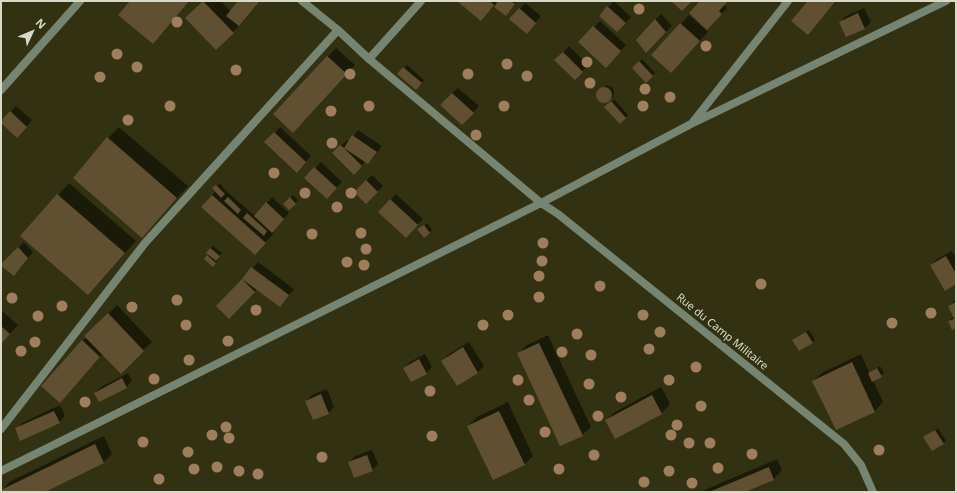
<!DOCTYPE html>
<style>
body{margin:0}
#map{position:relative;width:957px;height:493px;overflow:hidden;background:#323212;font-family:"Noto Sans",sans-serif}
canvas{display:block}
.frame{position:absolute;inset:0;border:2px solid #d8dac7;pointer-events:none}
.north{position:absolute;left:12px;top:12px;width:40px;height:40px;-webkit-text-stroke:3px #323212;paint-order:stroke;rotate:46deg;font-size:11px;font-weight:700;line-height:16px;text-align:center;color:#d8dac7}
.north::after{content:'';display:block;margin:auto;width:14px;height:18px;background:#d8dac7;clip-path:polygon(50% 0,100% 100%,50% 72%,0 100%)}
</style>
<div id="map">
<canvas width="957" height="493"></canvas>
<div class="frame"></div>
<div class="north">N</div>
</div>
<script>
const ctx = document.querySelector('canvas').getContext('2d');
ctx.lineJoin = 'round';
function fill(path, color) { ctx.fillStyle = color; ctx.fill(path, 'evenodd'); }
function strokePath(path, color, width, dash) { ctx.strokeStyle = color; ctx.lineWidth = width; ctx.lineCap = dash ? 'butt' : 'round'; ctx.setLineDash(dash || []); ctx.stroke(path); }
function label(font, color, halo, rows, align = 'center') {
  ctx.font = font + ' "Noto Sans",sans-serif'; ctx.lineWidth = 4; ctx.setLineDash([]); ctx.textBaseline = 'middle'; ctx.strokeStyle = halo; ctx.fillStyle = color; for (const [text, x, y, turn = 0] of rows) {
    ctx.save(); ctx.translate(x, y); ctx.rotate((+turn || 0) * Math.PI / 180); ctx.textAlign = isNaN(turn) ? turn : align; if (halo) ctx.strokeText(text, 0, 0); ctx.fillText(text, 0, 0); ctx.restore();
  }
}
const shadow = new Path2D(`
 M204,1H221L231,12L239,1H260L242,23L216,49L186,18Z
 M458,1H517L505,15L494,5Z
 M614,1L631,17L623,25L600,16Z
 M701,1H727L724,5L727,8L713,23Z
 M809,1H837L808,34Z
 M525,3L541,16L532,27L511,19Z
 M864,8L871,22L865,28L847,36L840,22L846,16Z
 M661,14L672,26L646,51L655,20Z
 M689,15L708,32L680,63L681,24Z
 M600,21L626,45L612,60L580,42Z
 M569,46L588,65L575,79L556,60Z
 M336,48L355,65L302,123L275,114Z
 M642,59L655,73L646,82L633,68Z
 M407,65L424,80L416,89L399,74Z
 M607,85L612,87L614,92L613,97L605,102L600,100L598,96L599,90Z
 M458,88L479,106L468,118L452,93Z
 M614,99L628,115L620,123L606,107Z
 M16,106L32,120L23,131L11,112Z
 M119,127L188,186L142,237L108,138Z
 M280,127L311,156L297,171L266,142Z
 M358,130L382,146L374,157L368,163L366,161L354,173L334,153L347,140L349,142Z
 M321,162L342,182L327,198L306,178Z
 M372,175L383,186L366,203L355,192Z
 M69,183L136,241L88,294L22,236Z
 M220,183L226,191L255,216L272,197L289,213L272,232L274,233L263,245L212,195L216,191L214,188Z
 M396,194L423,219L406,236L380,211Z
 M293,195L298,200L289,209L285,204Z
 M427,223L432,230L429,233L419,229Z
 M24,242L33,252L19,269L1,265Z
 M213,246L222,253L217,259L218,260L213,266L205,259L210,254V249Z
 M952,251L956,258V283L931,265L937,259Z
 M258,262L294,289L280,306L257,289L229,317L217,306L243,280Z
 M956,299V327L949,321L954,316L949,306Z
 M117,305L152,342L121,372L103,354L68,393L82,341L87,337L86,336Z
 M1,310L18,325L1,344Z
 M809,330L815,340L812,343L793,340Z
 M548,335L591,427L582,435L518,353L527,345Z
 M469,342L484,366L478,372L457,384L443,361L448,355Z
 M425,354L432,367L426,373L404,368L410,362Z
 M861,354L869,372L880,366L884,373L873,380L883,402L875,411L836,429L813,381L822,373Z
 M128,373L132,381L126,387L99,401L95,393L101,387Z
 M661,387L670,404L662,413L615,438L606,420L615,412Z
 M327,389L334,407L328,413L306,401L312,395Z
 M508,402L533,456L525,464L494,479L468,426L477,417Z
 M60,405L65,416L59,422L16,429L22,423Z
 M938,428L946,441L944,443L927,435Z
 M104,436L112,454L104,462L43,492H1L9,482Z
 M372,450L378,464L372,470L349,462L355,456Z
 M777,459L782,470L774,479L743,492H700Z`);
const building = new Path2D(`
 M130,1H189L153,44L118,15Z
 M203,1L234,33L216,50L185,18Z
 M238,1H257L259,2L239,26L226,16Z
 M457,1H490L494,5L481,21Z
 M498,1H511L515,4L506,16L494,7Z
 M671,1H692L682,11Z
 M700,1H728L719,11L722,14L707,30L689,13Z
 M808,1H836L808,35L791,21Z
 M607,6L626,23L617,32L599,16Z
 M519,8L536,23L527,34L509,19Z
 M858,13L865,29L846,37L839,22Z
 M655,19L666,32L646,53L636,40Z
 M680,23L700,41L671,73L651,55Z
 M593,26L621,51L606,68L578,42Z
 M563,52L583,72L575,80L554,60Z
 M327,56L347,74L293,133L273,114Z
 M639,61L653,76L646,83L632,68Z
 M403,67L422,83L416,90L397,74Z
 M596 95a8 8 0 1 1 16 0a8 8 0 1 1-16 0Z
 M452,93L474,113L462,125L440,105Z
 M611,101L626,118L620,124L604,107Z
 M10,111L27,127L17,138L1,123V121Z
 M274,132L306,162L297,173L264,142Z
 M352,135L377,152L368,164L344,148L362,166L354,175L332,153L340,145L344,148Z
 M107,137L177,198L142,238L73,178Z
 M314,167L337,188L327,199L304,178Z
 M366,180L378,192L366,204L354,192Z
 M216,185L225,194L221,198L212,188Z
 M57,194L125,253L88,295L20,236Z
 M212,195L266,243L255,255L201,207Z
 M228,197L241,210L238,214L224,201Z
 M290,197L296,204L289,210L283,204Z
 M390,199L418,225L406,238L378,212Z
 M266,202L284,219L272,233L254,216Z
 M247,213L267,231L264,236L243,218Z
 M424,225L430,233L424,238L417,229Z
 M18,247L28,258L14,276L1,266V264Z
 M210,248L220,256L216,261L206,253Z
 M207,255L216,263L213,267L204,259Z
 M946,256L956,274V284L945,291L930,265Z
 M251,267L289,295L280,307L242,279L255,292L229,319L216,306L242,279Z
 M956,302V328L952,330L948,321L954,319L948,306Z
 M108,313L144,351L121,374L84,336Z
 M1,326L10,334L1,344Z
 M806,332L813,343L799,351L792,340Z
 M82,340L100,357L60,403L41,386Z
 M539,343L583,436L560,446L517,353Z
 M463,347L478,373L457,386L441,361Z
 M419,359L427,374L411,382L403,368Z
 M852,362L875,412L836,430L812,381Z
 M877,368L882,377L872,382L868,373Z
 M122,378L127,388L99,402L94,393Z
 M321,394L329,414L313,420L305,401Z
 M652,395L662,414L615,439L605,420Z
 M54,411L60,423L20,441L15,428Z
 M499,411L525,465L493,480L467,426Z
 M935,430L944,444L932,451L923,437Z
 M95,444L104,463L45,492H1V490Z
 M367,455L373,471L354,478L348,462Z
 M769,467L774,480L745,492H709Z`);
const minor = new Path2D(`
 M302,1L338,30L369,59L541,203L558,214L844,444L861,465L873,492
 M369,59L421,1
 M1,90L80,1
 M693,122L788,1
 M1,429L145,243L338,30
 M1,471L541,203L691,124L946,1`);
const trees = [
 [639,9],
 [177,22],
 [706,46],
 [117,54],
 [587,62],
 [507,64],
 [137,67],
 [236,70],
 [350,74],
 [468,74],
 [527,76],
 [100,77],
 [590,83],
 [645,89],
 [670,97],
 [170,106],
 [369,106],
 [504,106],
 [643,106],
 [331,111],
 [128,120],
 [476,135],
 [332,143],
 [274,173],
 [305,193],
 [351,193],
 [337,207],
 [361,233],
 [312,234],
 [543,243],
 [366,249],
 [542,261],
 [347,262],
 [364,265],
 [539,276],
 [761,284],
 [600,286],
 [539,297],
 [12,298],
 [177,300],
 [62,306],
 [132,307],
 [256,310],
 [931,313],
 [508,315],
 [643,315],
 [38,316],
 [892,323],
 [186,325],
 [483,325],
 [660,332],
 [577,334],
 [228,341],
 [35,342],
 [649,349],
 [21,351],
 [562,352],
 [591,355],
 [189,360],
 [696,367],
 [154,379],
 [518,380],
 [669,380],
 [589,384],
 [430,391],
 [621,397],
 [529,400],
 [85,402],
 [701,406],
 [598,416],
 [677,425],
 [226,427],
 [545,432],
 [212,435],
 [671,435],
 [432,436],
 [229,438],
 [143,442],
 [689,443],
 [710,443],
 [879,450],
 [188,452],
 [752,454],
 [594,455],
 [322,457],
 [217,467],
 [718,468],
 [194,469],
 [559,469],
 [239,471],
 [669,471],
 [258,474],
 [159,479],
 [644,482],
 [692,483]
];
const streetNames = [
 ["Rue du Camp Militaire",722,332,39]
];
fill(shadow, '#0007');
fill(building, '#614f32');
strokePath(minor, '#768572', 8);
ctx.fillStyle = '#9f7d5d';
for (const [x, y] of trees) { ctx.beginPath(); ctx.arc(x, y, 5.5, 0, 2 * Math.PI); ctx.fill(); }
label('11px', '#d8dac7', '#323212', streetNames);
</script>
